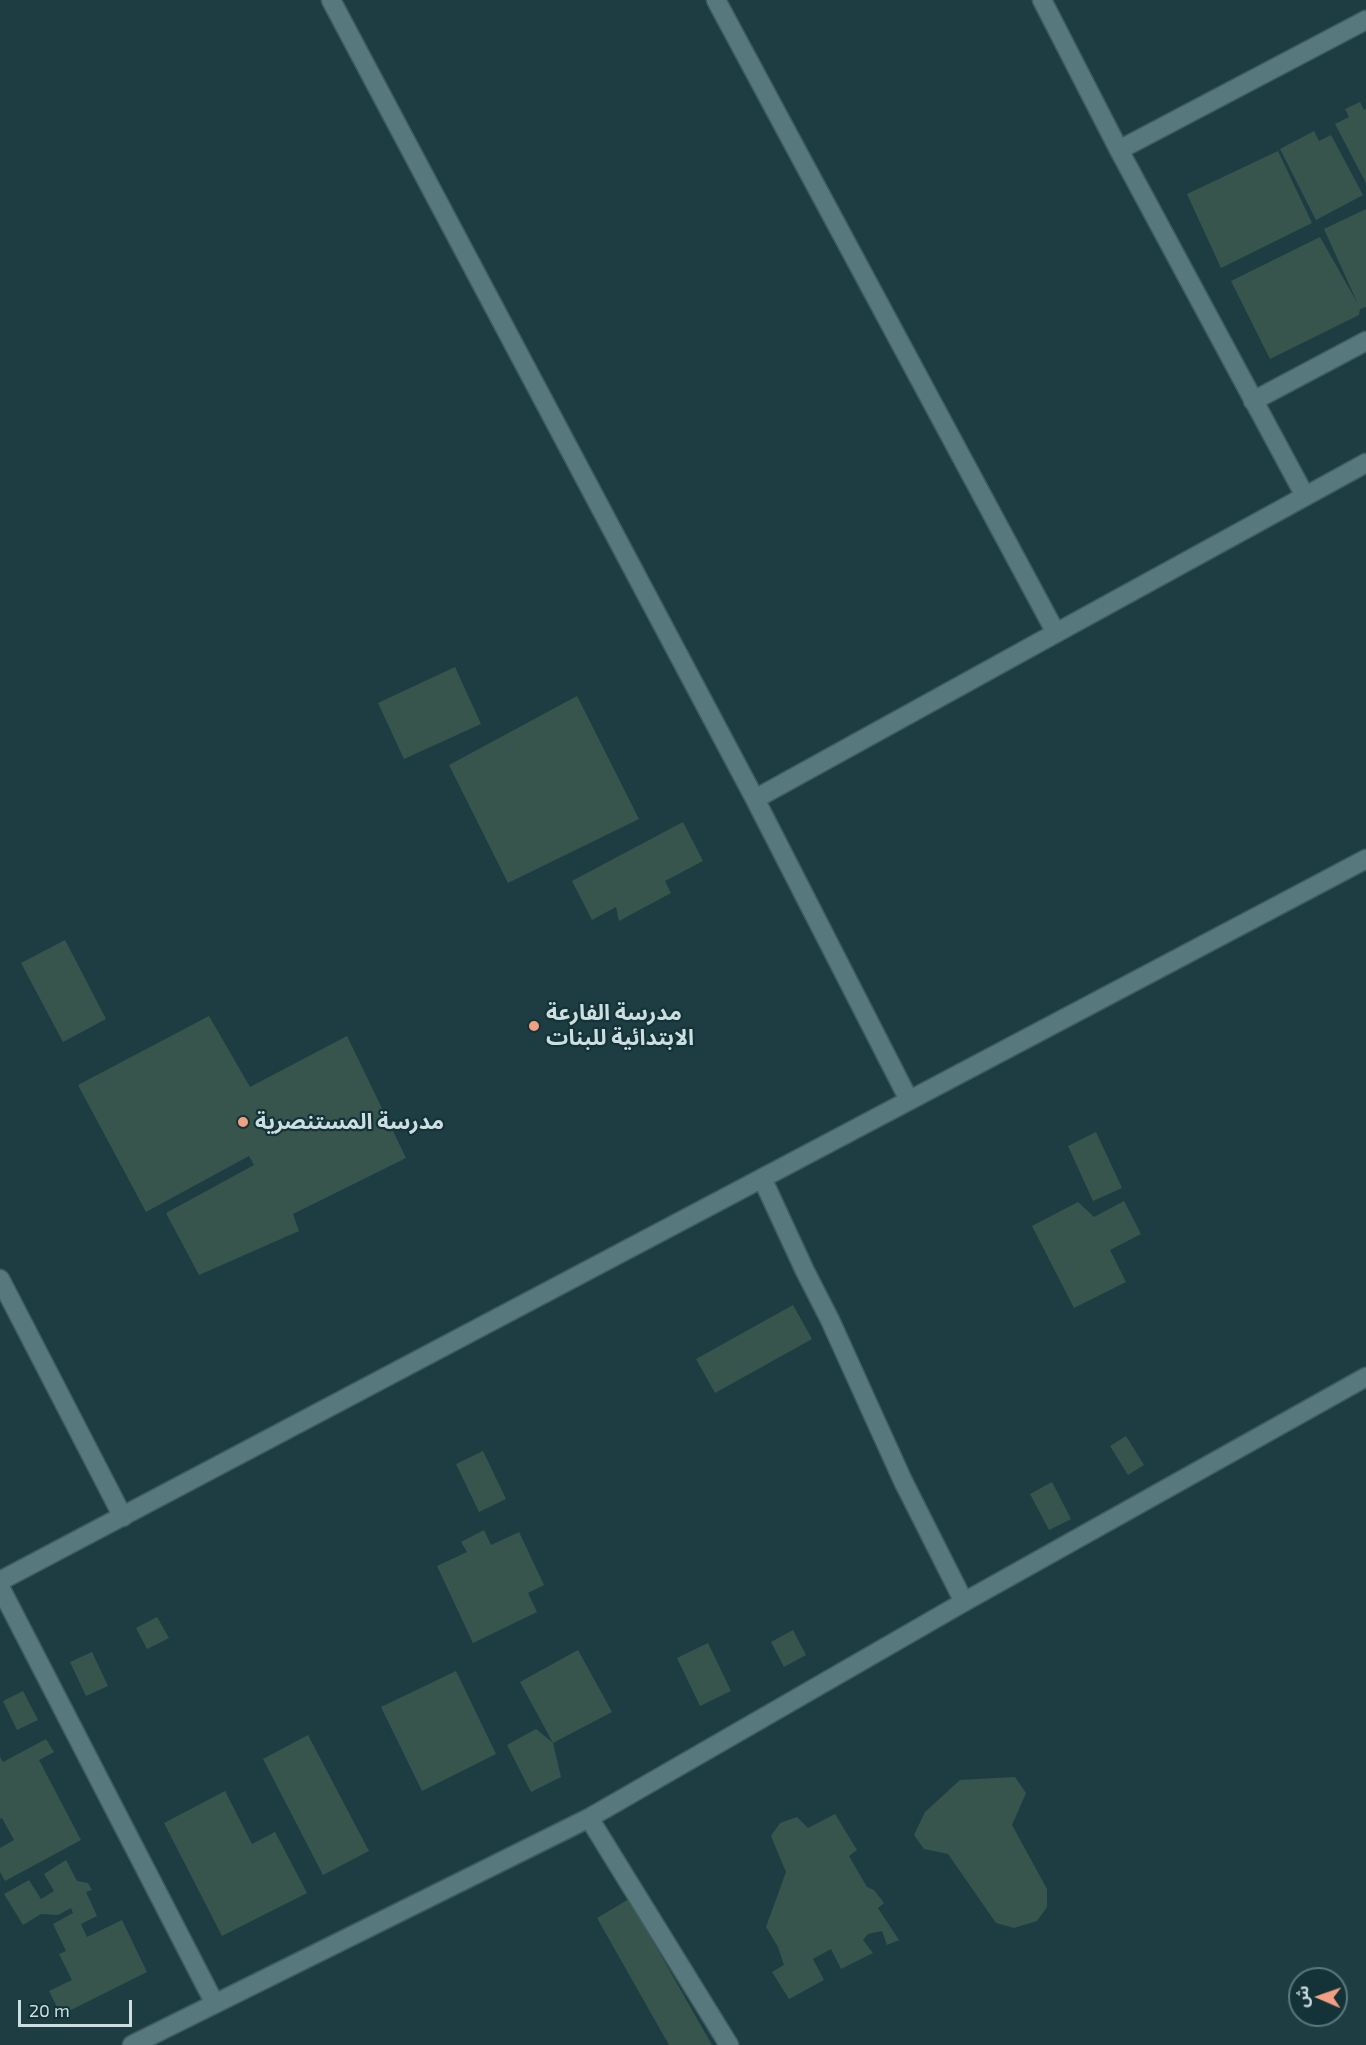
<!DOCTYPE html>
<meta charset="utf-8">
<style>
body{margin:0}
#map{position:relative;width:1366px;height:2045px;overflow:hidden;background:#1e3d42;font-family:"Exo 2","Noto Sans Arabic",sans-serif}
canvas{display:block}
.north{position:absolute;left:1288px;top:1967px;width:60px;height:60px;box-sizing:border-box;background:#133338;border:2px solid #5d777c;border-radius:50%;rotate:272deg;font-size:16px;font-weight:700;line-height:24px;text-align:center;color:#cddee1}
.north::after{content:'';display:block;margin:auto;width:21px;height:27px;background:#f39f83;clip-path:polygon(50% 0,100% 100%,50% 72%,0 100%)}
.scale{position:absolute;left:18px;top:2000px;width:114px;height:27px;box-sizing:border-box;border:3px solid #cddee1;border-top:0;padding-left:8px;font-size:18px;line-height:21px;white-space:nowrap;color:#cddee1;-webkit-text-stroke:4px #133338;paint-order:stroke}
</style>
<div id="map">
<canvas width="1366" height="2045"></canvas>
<div class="north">ش</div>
<div class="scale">20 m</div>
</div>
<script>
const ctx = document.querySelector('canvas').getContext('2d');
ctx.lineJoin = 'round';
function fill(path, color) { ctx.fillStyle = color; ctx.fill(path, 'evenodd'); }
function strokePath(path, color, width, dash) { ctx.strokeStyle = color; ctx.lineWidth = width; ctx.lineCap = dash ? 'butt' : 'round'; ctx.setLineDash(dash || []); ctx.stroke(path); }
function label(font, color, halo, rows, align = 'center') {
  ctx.font = font + ' "Exo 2","Noto Sans Arabic",sans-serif'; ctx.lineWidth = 4.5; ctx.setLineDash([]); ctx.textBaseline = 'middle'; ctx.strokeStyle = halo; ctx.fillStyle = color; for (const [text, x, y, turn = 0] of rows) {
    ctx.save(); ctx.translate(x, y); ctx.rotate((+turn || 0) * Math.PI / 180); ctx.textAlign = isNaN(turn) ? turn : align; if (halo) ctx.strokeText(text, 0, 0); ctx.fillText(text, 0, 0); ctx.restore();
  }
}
const building = new Path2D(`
 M1360,102L1364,110L1366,109V183L1335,124L1349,117L1345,109Z
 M1314,131L1319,141L1331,135L1363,195L1316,220L1280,149Z
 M1278,151L1312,223L1221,268L1187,194Z
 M1366,209V307L1360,309L1359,315L1270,359L1231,281L1320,237L1358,304L1324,229Z
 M455,667L481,724L404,759L378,703Z
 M577,696L639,819L508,883L449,765Z
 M683,822L703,861L665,881L671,893L619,921L616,907L592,920L572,881Z
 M65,940L106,1019L63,1042L21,963Z
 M209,1016L250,1087L347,1036L406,1158L293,1214L299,1231L199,1275L166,1213L254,1165L249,1156L146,1212L78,1085Z
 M1096,1132L1122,1188L1093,1201L1068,1146Z
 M1124,1201L1141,1234L1110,1250L1126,1282L1074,1308L1032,1226L1078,1202L1094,1217Z
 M793,1305L812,1339L715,1393L696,1359Z
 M1126,1436L1144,1465L1128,1475L1110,1446Z
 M483,1451L506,1499L479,1512L456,1464Z
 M1052,1482L1071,1519L1049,1530L1030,1494Z
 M484,1530L491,1545L519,1532L544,1585L528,1593L537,1612L473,1643L437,1566L467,1552L461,1542Z
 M157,1617L169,1638L147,1649L136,1628Z
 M793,1630L806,1655L784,1667L771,1642Z
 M708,1643L731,1691L700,1706L677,1658Z
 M578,1650L612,1712L553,1743L561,1777L531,1792L507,1745L536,1729L553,1743L520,1682Z
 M92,1652L108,1686L86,1696L70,1662Z
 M456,1671L496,1754L422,1791L381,1707Z
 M23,1691L38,1720L17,1730L3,1701Z
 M308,1735L369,1851L323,1875L263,1759Z
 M46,1739L54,1752L39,1760L81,1840L5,1881L0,1872V1848L14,1840L2,1818L0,1819V1757L3,1762Z
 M1015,1777L1026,1793L1012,1825L1047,1889V1907L1037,1921L1014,1928L996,1923L948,1854L924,1849L914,1835L925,1812L960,1780Z
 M225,1791L252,1844L275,1832L307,1893L222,1936L164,1823Z
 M835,1814L857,1850L849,1856L867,1887L874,1890L884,1903L878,1908L899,1940L887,1945L882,1931L868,1934L863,1940L873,1953L841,1969L831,1949L813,1959L824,1980L789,1999L772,1972L784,1965L778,1947L766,1927L786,1872L771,1836L780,1823L797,1817L808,1828Z
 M66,1860L77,1881L88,1883L92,1890L86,1892L97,1916L81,1924L87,1937L122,1920L147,1972L61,2015L49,1991L72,1980L59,1954L66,1951L53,1924L73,1913L71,1908L58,1915L41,1914L23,1925L4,1894L29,1880L41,1899L54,1891L44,1874Z
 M629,1899L712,2045H669L597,1918Z`);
const street = new Path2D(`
 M331,0L755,799L909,1100
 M716,0L1056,633L1366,463
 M1042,0L1119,150L1305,496
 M1119,150L1366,20
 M1253,401L1366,341
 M755,799L1056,633
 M762,1178L805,1271L830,1320L903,1481L964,1602
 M0,1279L123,1517
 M0,1581L1366,859
 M0,1587L215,2004
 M589,1818L964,1602L1366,1377
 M132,2045L589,1818L729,2045`);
const markers = [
 [534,1026,6,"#f39f83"],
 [243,1122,6,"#f39f83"]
];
const poiNames = [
 ["مدرسة الفارعة",546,1013],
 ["الابتدائية للبنات",546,1038],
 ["مدرسة المستنصرية",255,1122]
];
fill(building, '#37554d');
strokePath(street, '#405c60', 21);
strokePath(street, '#57787d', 18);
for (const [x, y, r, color] of markers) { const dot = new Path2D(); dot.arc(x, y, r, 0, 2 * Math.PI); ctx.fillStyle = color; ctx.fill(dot); strokePath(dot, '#133338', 2); }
label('bold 22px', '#cddee1', '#133338', poiNames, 'left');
</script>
